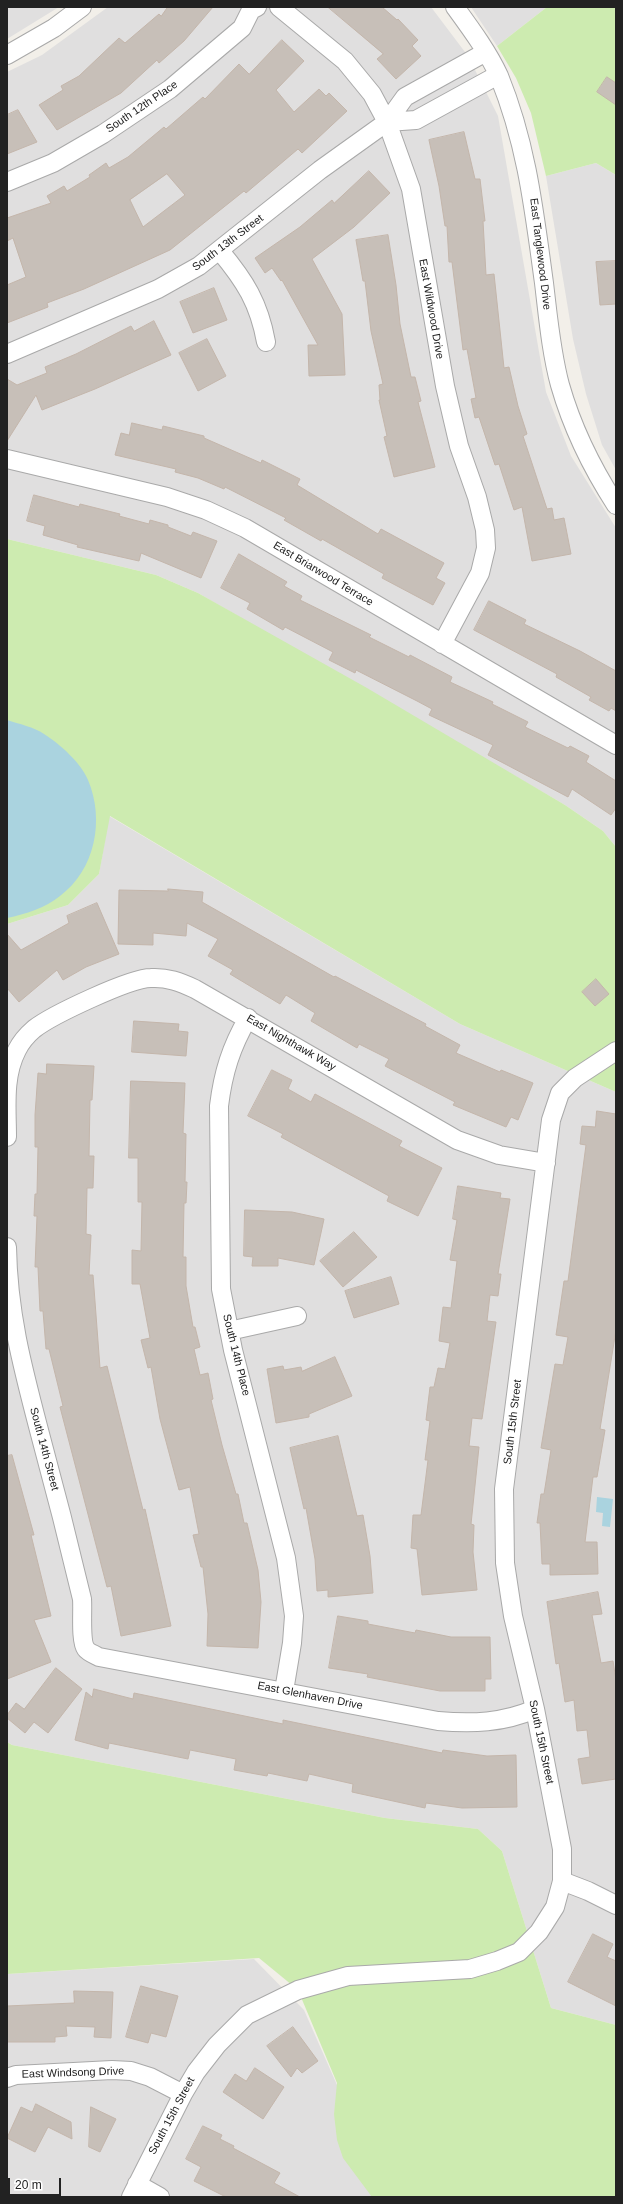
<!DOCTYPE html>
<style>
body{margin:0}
#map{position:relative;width:623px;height:2204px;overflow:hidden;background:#f2efe9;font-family:Arial,sans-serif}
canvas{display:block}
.frame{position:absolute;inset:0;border:8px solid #222;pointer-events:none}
.scale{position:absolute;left:8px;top:2178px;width:53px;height:18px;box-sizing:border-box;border:2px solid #222;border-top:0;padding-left:5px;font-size:12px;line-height:14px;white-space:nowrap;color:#222;-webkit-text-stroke:3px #fff;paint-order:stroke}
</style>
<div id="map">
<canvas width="623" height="2204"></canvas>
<div class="frame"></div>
<div class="scale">20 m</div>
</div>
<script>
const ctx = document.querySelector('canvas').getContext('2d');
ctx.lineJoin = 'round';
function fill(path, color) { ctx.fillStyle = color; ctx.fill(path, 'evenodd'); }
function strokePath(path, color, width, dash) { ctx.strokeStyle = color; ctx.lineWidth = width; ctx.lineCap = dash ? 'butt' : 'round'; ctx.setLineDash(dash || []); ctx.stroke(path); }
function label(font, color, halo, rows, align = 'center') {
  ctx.font = font + ' Arial,sans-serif'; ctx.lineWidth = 3; ctx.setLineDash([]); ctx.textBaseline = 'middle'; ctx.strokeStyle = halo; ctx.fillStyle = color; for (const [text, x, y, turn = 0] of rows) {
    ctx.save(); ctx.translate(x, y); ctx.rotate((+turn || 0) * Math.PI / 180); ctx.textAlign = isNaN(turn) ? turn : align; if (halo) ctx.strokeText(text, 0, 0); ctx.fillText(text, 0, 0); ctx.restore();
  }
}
const residential = new Path2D(`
 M7,7H59L7,39Z
 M108,7H431L468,56L498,116L546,392L571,456L616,528V847L603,831L565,805L198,593L156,575L7,539V72L42,55Z
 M471,7H547L497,46Z
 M596,163L616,175V470L602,445L586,394L573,339L546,176Z
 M109,816L460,1024L616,1092V2025L551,2008L502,1851L478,1829L385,1818L12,1745L7,1742V924L68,905L99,874Z
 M254,1959L304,2010L337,2085L376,2197H7V1974Z`);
const grass = new Path2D(`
 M547,7H616V175L596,163L546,176L531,113L516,78L497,46Z
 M7,539L156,575L198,593L367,688L565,805L603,831L616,847V1092L460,1024L110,816L99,874L68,905L7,924Z
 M7,1742L12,1745L385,1818L478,1829L502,1851L551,2008L616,2025V2197H372L343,2158L337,2140L334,2114L337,2083L298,1990L259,1958L7,1974Z`);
const water = new Path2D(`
 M7,720C19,724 34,727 44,734C60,744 81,763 88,780C105,820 95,870 60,896C45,908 26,914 7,918Z
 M597,1497L613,1499L610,1527L602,1526L603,1513L596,1512Z`);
const building = new Path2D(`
 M168,7H213L184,41L159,63L157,60L121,93L57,130L39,105L63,90L61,86L79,76L119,38L125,43L159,14L161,16Z
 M328,7H382L397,20L398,19L418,40L412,46L421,56L396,79L377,59L383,54Z
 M282,40L304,61L276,90L294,112L319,89L326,96L329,93L347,111L302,153L298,149L246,193L244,191L170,250L84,289L47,303L48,307L7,323V285L26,277L13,238L7,241V218L51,203L47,196L64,186L67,191L90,177L89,175L106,163L109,168L128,157L164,127L166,129L203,97L205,99L239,64L249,74ZM167,174L185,195L143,227L130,200Z
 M607,77L616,83V105L597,92Z
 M18,110L37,142L7,154V115Z
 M464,132L475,179H480L485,221H483L486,275L494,274L504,368L509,367L518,406L527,434L523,436L547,509L552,508L554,520L564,518L571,554L532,561L522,507L514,510L499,464L495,465L479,417L475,418L471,399L476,398L467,349L463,350L452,262H449L447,226H445L439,186L429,140Z
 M369,171L390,193L354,227L312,259L342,314L345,375L309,376L308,345H318L282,280L281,281L272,268L265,273L255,258L300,227L332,200L334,203Z
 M388,235L396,285L400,324L411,377H415L421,401L418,402L435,467L394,477L384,437L387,436L379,400H380L379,385L383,384L371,331L365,281H363L356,240Z
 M616,261V304L600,305L596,262Z
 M214,288L227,320L193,333L180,302Z
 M154,321L171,355L95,389L42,410L36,395L7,441V379L17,385L47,373L45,367L76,354L131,326L134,331Z
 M207,339L226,376L198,391L179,353Z
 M132,423L162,430L163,426L204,436V438L261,463L262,460L300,479L297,485L378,534L381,529L444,563L436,578L445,583L433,605L382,578L384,574L322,539L321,541L284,520L286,518L225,487L224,489L198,478L175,472L176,469L115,455L121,433L129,435Z
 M34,495L79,507L80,504L120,514L119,516L149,524L150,520L168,525V527L191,536L193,532L217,541L201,578L141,553L139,561L77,547L78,545L43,535L45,526L27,521Z
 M239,554L287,582L284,586L302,596L300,600L371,635L369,637L409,657L410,655L452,677L450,682L493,702L492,704L528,722L525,727L568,748L570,746L589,756L586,762L616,781V808L611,815L572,789L568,797L488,755L493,745L429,715L432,709L417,701L356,670L355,673L329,660L333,652L285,627L283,630L247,609L250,603L221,588Z
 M489,601L526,620L524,624L580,651L616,671V711L611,708L609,711L589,700L591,697L556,677L557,674L474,630Z
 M168,889L203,892L202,902L334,977L335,976L426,1024L425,1026L460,1045L456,1053L500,1072L501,1070L533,1083L518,1120L511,1117L506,1127L453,1105L455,1102L385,1066L389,1059L359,1044L357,1048L311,1021L315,1013L286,995L280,1004L230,974L233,970L208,956L218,939L187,923L186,936L153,933V945L118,944L119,890L168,891Z
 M97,903L119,954L86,967L63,980L57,970L19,1002L7,988V934L21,950L69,923L67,916Z
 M596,979L609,994L595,1006L582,992Z
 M134,1021L179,1024L178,1031L188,1032L186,1056L132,1052Z
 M47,1064L94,1066L92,1100H90L89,1156H94L93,1188H87L86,1234L91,1235L89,1275H93L100,1368L107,1366L143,1510L145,1509L171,1626L121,1636L111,1586L107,1587L60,1407L63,1406L49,1349H46L43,1311H40L38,1267H35L37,1216H34L35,1194H37L38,1147H35V1115L38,1073L46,1074Z
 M272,1070L292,1080L288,1089L311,1102L315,1094L402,1141L399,1146L442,1168L418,1216L387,1201L389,1196L281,1137L283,1134L248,1116Z
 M131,1081L185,1083L183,1133L186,1134L185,1182H187L186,1203H184L183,1257H186V1286L193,1327H195L200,1347L194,1349L200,1375L208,1373L213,1399L211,1400L222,1445L236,1494H238L244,1523H247L258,1570L261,1602L258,1648L207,1646L208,1614L203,1567H201L193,1535L199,1534L190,1487L179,1490L160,1419L151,1367L148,1368L141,1340L150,1338L140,1284H132V1250L141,1251L142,1202H138V1158H129Z
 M597,1111L616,1114V1330L600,1429L605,1430L597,1477H593L585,1542H597L598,1574L550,1575V1564H542L540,1523H537L541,1494H544L551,1450L541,1448L555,1364L563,1365L568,1337L556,1335L564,1281H568L586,1145L580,1144L582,1126L595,1127Z
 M458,1186L501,1193L500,1198L510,1199L498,1274H501L498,1296L490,1295L487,1321L496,1322L482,1419L472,1418L469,1446L479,1447L471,1524L474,1525L473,1552L477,1590L422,1595L417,1549L411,1548L413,1515H421L428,1460H425L430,1421L426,1420L430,1387H434L438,1368L445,1369L450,1343L439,1341L443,1307L451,1308L457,1261L450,1260L457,1220L453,1219Z
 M245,1210L292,1212L324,1219L314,1265L278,1258V1266H252L253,1257L244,1256Z
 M354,1232L377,1257L343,1287L320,1261Z
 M391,1277L399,1304L354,1318L345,1291Z
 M335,1357L352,1396L309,1414V1417L276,1423L267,1369L283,1366L284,1370L301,1367L302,1371Z
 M338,1436L357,1516L363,1515L370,1556L373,1593L328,1597V1590L317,1591L315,1559L306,1508L304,1509L290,1448Z
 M12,1455L34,1535H31L51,1616L34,1620L51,1662L7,1679V1456Z
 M598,1592L602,1614L592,1615L601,1663L613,1661L616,1680V1779L582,1784L578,1759L590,1757L587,1730L577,1731L574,1700L565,1702L559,1663L556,1664L547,1602Z
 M338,1616L368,1621V1624L415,1633L416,1630L451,1637H490L491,1679H485V1691H440L367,1677L368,1674L329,1668Z
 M56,1668L82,1689L48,1733L34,1722L25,1733L7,1718V1715L16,1703L24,1709Z
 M94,1689L133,1699L134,1693L283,1724V1720L442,1753L443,1750L487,1756L516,1755L517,1807L462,1808L426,1803L425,1808L352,1792L353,1784L309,1774L307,1781L268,1773L267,1776L234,1770L236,1759L190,1750L188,1759L109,1743L108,1749L75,1740L86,1692L92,1697Z
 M593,1934L613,1944L607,1957L616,1961V2006L568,1982Z
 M141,1986L178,1996L166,2037L151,2033L148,2043L126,2037Z
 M74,1991L113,1992L111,2038L94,2037L95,2027L66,2026L67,2036L55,2037V2042H7V2006L74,2003Z
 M293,2027L318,2061L302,2073L297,2068L291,2077L267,2046Z
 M255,2068L284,2087L263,2119L223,2092L235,2074L246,2081Z
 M36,2104L71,2122L72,2139L48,2127L35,2152L7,2138L21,2107L32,2112Z
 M91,2107L116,2119L100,2152L89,2147Z
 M203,2126L222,2135L220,2139L234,2146L233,2148L280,2173L274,2183L300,2197H226L194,2181L201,2167L186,2159Z`);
const street = new Path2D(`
 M279,7L345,61L372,94L387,122L411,189L445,386L459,446L477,497L485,530L486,548L480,573L442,644
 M455,7C471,29 488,52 499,76C527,145 534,210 544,283C548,316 551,352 560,385C572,427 592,468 616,505
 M7,55L54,28L82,7
 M387,122L416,120L498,75
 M7,182L53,163L103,134L170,89L242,28L251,10L257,7
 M220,251C245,281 259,303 266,342
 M7,354L158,289L199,266L320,170L387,122L405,97L486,52
 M7,459L167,497L206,510L245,528L616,745
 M248,1018C231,1047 223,1073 219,1106L221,1289L233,1350L286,1558L294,1616L292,1643L284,1691
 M7,1137C7,1108 3,1077 17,1050C21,1042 27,1035 34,1029C52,1015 130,978 151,978C167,977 180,982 195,989L457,1140L499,1155L546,1163
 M7,1247C8,1314 23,1369 40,1434C55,1489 69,1544 82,1599C83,1610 80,1641 86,1649C88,1652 95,1655 99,1657L438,1721C472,1724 503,1723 535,1709
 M229,1331L297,1316
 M562,1881L588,1891L616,1905
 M7,2078L16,2075L112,2070L131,2071L150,2077L183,2094
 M137,2184L160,2197
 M131,2197L183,2094L196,2072L217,2045L247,2015L298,1990L348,1976L470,1969L497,1961L519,1952L539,1932L555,1907L562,1881V1849L535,1709L513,1616L505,1563L504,1489L551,1120L560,1093L575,1078L616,1051`);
const streetNames = [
 ["South 12th Place",142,107,-34],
 ["South 13th Street",228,243,-37],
 ["East Tanglewood Drive",540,254,83],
 ["East Wildwood Drive",431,309,80],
 ["East Briarwood Terrace",323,574,31],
 ["East Nighthawk Way",291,1043,30],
 ["South 14th Place",236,1355,76],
 ["South 15th Street",513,1422,-83],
 ["South 14th Street",44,1449,75],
 ["East Glenhaven Drive",310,1696,11],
 ["South 15th Street",541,1742,78],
 ["East Windsong Drive",73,2073,-2],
 ["South 15th Street",172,2116,-62]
];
fill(residential, '#e0dfdf');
fill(grass, '#cdebb0');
fill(water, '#aad3df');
fill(building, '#c7bfb8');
strokePath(building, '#c4b6ab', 1);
strokePath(street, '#a9a9a9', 20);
strokePath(street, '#fff', 18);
label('11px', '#222', '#fff', streetNames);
</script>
